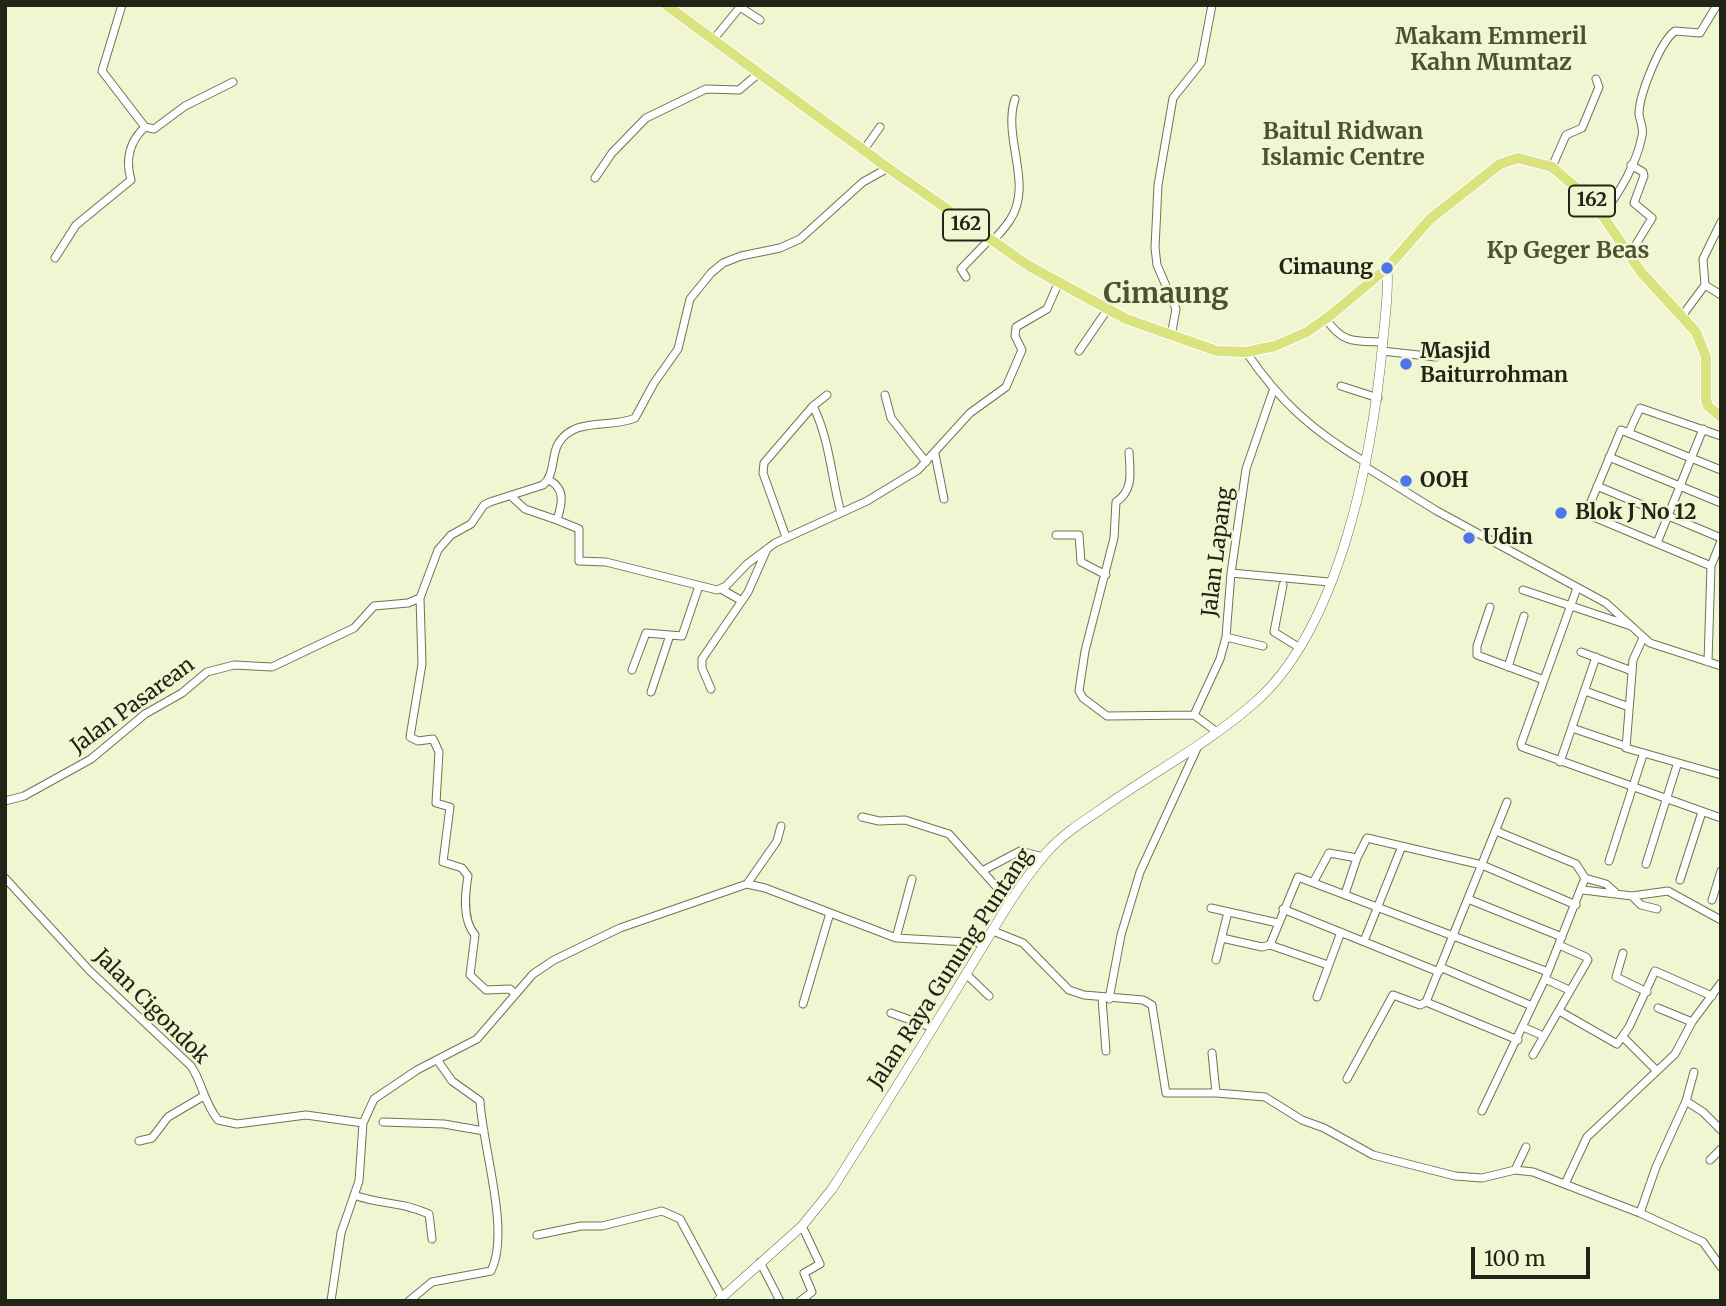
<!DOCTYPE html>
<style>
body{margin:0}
#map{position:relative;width:1726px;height:1306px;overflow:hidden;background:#f0f6d1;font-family:Merriweather,serif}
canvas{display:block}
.frame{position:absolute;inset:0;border:7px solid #222417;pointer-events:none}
.scale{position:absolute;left:1471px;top:1247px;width:119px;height:32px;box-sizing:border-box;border:4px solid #222417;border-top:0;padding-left:9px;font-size:21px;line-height:24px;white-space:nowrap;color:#222417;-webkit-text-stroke:5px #f0f6d1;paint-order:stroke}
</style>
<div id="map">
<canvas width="1726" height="1306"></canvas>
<div class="frame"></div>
<div class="scale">100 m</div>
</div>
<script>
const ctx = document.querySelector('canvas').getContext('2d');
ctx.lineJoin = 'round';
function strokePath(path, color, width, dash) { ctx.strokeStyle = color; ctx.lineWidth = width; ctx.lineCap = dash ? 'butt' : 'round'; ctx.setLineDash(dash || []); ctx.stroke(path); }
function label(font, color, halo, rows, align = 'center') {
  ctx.font = font + ' Merriweather,serif'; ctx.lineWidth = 5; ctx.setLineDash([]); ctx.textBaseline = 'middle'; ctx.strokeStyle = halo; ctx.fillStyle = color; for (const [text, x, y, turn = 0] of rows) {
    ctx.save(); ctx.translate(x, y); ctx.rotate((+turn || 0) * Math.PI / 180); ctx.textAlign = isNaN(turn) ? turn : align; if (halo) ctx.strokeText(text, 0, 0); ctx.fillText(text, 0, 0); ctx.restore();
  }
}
const minor = new Path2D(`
 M713,40L740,7L760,20
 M145,127L154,129L185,106L233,82
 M863,151L880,127
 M1552,167L1566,135L1582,128L1599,87L1596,79
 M595,178L612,153L646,118L706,89L739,90L758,74
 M1603,213C1620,193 1637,162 1642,136C1644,128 1640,122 1639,114C1639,95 1660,42 1675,31L1700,33L1717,5
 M992,242C998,235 1005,228 1010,220C1034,184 1002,138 1015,99
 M1630,254L1652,218L1634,203L1644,176L1643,172L1631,165
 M55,258L76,225L131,180C125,159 129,142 145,127L102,71L122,5
 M966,277L961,269L989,240
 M1705,285L1721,295
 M1682,316L1705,285L1703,259L1721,222
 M1326,319C1343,344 1355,341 1383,342
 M1171,336L1176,309L1157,265L1155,248L1158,185L1173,98L1201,63L1212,5
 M1079,351L1107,310
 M1382,351L1436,357
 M1246,352C1281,403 1313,431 1365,462
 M1341,386L1378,398
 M885,395L891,418L926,462
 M813,406C830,440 831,477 841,513
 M1629,432L1640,408L1721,436
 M1129,452C1130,472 1134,490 1116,502L1114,538L1085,651L1079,691L1083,698L1107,716L1194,715L1217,732
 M935,454L944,499
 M1609,457L1721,503
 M1364,466L1437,511L1606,603L1650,643L1721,666
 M549,480C566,489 562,504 557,520L579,529V561L606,562L717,590L726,586L747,564L775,543L867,501L918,470L970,413L1006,387L1022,350L1015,336L1016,327L1047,309L1058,284
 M1597,486L1721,538
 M512,497L525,509L557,520
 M1056,535H1079L1081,562L1106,575
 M786,537L763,473L764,463L813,406L827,395
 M1657,543L1703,429
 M1711,566L1721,541
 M1231,573L1329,582
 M1283,585L1274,632L1300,648
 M1577,588L1521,744L1522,747L1721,818
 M721,589L742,601
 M1523,590L1631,626
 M420,598L422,664L410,737L418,741L433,739L439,752L436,803L450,807L443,862L462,868L468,876C465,894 462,920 475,935L470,975L486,990L510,989L515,994
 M1490,607L1477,646V655L1544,680
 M1226,637L1263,646
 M1643,638L1633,660L1626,748L1721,775
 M1581,652L1632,671
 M1708,662L1711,566L1589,515L1587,511L1621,430L1721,470
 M1508,667L1524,616
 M632,670L646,633L682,636L699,586
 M711,689L702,668V659L748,592L767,549
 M1585,691L1629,707
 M651,692L670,635
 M1194,715L1220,659L1226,637L1231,573L1246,469L1273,391
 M1572,728L1625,746
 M1560,762L1596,657
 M5,801L24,796L91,759L145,714L182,693L207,672L234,665L272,667L354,628L374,606L408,603L420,598L438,550L451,535L471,524L484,505L490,502L543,485C555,475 551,457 558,444C574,416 610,429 635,418L654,383L678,349L690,299L711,273L723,263L741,256L780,248L800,239L863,182L888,168
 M862,817L879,821L905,820L949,834L1010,902
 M1609,861L1643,755
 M1646,864L1677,765
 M982,871L1020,851L1043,857
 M5,878L90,971L191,1066C203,1084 203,1101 218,1120L237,1124L306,1115L363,1123
 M1585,878L1606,884L1615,892
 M1680,880L1702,812
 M1314,881L1329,853L1357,858L1367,838L1482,865L1576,905
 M747,884L777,841L781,826
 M1583,890L1632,896L1668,891L1721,920
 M1345,894L1357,858
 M1632,896L1641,905L1657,909
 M1468,899L1562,937
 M1712,900L1721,871
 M1211,908L1278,923
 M1283,909L1439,972
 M993,931L1023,943L1069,990L1084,995L1143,1000L1152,1005L1166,1093H1216L1265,1097L1302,1120L1324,1128L1373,1155L1455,1176L1482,1178L1515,1170L1533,1172L1640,1213L1703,1242L1721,1267
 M896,938L912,879
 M1222,938L1262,947L1270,945
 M1364,941L1402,846
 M1623,953L1616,977L1647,992
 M1216,960L1228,912
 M1328,965L1270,945L1298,877L1548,972
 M1440,967L1532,1006
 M966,974L989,996
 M1545,979L1569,990
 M1317,997L1341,932
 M1102,998L1106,1051
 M1109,999L1121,935L1140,872L1198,746
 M1426,1002L1507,802
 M803,1004L830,913
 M1658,1008L1692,1022
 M1561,1012L1617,1044L1629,1027L1655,971L1712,996
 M891,1013L933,1028
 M1523,1027L1539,1034
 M1623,1037L1656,1070
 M1212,1053L1216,1093
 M1533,1055L1588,960L1586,957L1559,945
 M1347,1079L1393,995L1420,1005L1426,1002L1518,1040
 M1686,1101L1703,1112L1721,1130
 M1482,1111L1545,979L1585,878L1576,864L1496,831
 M383,1122L444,1124L484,1131
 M139,1141L152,1138L168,1117L202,1097
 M1710,1160L1721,1149
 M1515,1170L1526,1147
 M1565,1184L1587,1137L1675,1054L1692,1022L1721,983
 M354,1195C381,1205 400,1201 429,1214L432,1239
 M1640,1213L1656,1167L1686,1101L1694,1072
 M537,1235L581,1226H602L662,1211L680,1219L722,1297
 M760,1262L780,1301
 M331,1301L341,1233L359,1181L363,1123L374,1099L417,1070L477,1039L533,974L554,960L620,928L747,884L765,888L896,938L985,943
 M409,1301L432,1282L491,1271C511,1232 482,1145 480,1101L452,1081L438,1061
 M800,1301L812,1292L804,1273L820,1264L802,1226`);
const tertiary = new Path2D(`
 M718,1301L802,1226L832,1189C877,1119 920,1049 963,979C990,936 1014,890 1047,852C1062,835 1082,822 1100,810C1150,774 1206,745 1253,704C1341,629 1373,451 1383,340C1385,316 1389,292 1387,268`);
const primary = new Path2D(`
 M666,5L888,168L1029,266L1126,319L1217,351L1246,352L1275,346L1307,332L1331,315L1387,268L1430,219L1500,164L1518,158L1552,167L1594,203L1641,272L1696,332L1706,357V400L1708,406L1721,417`);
const markers = [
 [1387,268,7,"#4f75e9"],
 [1406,364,7,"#4f75e9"],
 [1406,481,7,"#4f75e9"],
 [1561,513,7,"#4f75e9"],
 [1469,538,7,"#4f75e9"]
];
const shields = [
 [1592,201,46],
 [966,225,46]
];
const shieldNames = [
 ["162",1592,201],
 ["162",966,225]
];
const poiNames = [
 ["Cimaung",1373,268,"right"],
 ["Masjid",1420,352],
 ["Baiturrohman",1420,376],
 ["OOH",1420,481],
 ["Blok J No 12",1575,513],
 ["Udin",1483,538]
];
const streetNames = [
 ["Jalan Lapang",1218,552,-83],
 ["Jalan Pasarean",133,706,-36],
 ["Jalan Raya Gunung Puntang",951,969,-57],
 ["Jalan Cigondok",151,1007,45]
];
const neighbourhoodNames = [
 ["Makam Emmeril",1491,37],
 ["Kahn Mumtaz",1491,63],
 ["Baitul Ridwan",1343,132],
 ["Islamic Centre",1343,158],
 ["Kp Geger Beas",1568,251]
];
const districtNames = [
 ["Cimaung",1166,295]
];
strokePath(minor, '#6f7453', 9);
strokePath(tertiary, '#6f7453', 10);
strokePath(primary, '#fff', 12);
strokePath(minor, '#fff', 7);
strokePath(tertiary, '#fff', 9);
strokePath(primary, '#dae37e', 10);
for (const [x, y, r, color] of markers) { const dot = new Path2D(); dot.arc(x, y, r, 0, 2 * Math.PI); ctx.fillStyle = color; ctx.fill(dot); strokePath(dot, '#f0f6d1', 2.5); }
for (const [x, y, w] of shields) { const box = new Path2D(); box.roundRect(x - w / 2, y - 15.5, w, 31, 5); ctx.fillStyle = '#f0f6d1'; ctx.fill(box); strokePath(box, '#222417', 2); }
label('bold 19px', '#222417', null, shieldNames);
label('bold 21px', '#222417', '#f0f6d1', poiNames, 'left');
label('21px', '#222417', '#f0f6d1', streetNames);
label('bold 23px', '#4c5131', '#f0f6d1', neighbourhoodNames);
label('bold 28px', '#4c5131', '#f0f6d1', districtNames);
</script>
